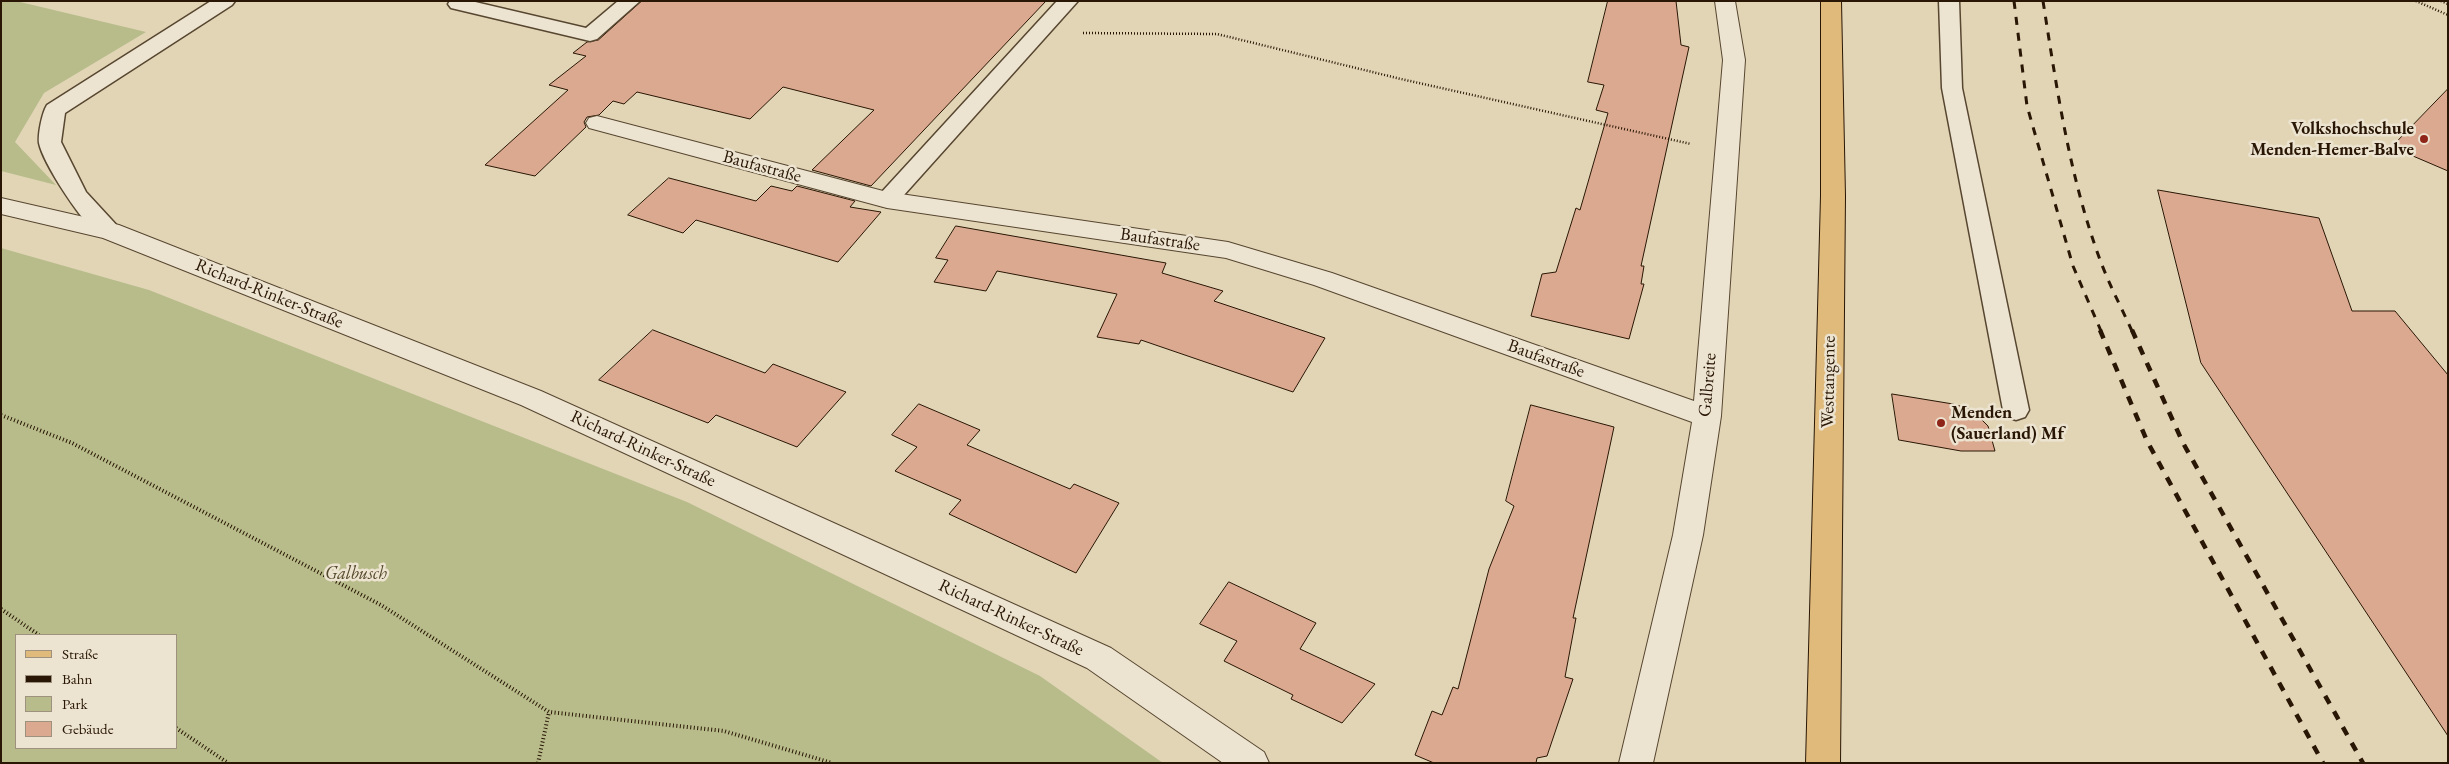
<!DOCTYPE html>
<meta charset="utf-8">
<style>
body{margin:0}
#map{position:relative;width:2449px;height:764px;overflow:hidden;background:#e1d5b6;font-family:"EB Garamond",serif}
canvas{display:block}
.frame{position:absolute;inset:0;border:2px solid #291604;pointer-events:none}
.legend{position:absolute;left:15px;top:634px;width:162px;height:115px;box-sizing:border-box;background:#ece4d0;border:1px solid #9e927e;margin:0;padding:6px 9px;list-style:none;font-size:15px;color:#291604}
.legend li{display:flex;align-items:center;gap:10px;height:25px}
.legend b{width:25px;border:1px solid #9e927e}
</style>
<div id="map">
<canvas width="2449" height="764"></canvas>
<div class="frame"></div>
<ul class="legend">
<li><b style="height:6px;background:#e0ba7b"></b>Straße</li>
<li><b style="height:6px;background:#291604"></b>Bahn</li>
<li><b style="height:14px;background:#b8bc8b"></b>Park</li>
<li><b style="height:14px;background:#dba990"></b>Gebäude</li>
</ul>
</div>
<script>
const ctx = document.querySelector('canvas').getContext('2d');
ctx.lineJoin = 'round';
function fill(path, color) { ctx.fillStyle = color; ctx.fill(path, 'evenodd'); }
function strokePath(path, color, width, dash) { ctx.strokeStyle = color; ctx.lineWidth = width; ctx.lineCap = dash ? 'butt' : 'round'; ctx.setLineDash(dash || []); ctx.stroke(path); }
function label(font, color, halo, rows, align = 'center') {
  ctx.font = font + ' "EB Garamond",serif'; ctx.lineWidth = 5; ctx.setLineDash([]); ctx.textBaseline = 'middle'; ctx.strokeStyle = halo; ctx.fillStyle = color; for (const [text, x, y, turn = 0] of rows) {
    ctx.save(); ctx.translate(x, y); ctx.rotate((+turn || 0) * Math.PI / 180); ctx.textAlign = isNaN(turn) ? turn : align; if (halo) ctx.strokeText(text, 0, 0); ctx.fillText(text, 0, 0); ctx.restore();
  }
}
const green = new Path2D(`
 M1,1H16L146,32L44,93L15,142L56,185L1,171Z
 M1,248L149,290L687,502L1040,676L1163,763H1ZM16,635H176V748H16Z`);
const building = new Path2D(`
 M642,1H1046L871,186L812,170L874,110L783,87L750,119L637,92L624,104L613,101L599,115L587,117L584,122L586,127L535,176L485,165L568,90L549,85L586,56L573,53L587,42L598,40Z
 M1608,1H1676L1681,45L1689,47L1641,266H1644L1641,284H1644L1629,339L1531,316L1542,274L1556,272L1576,208L1580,210L1608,113L1596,110L1604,85L1588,82Z
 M2448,89V171L2392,147Z
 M669,178L756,201L771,186L792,191L797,186L855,201L850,207L881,212L838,262L696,220L683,233L628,215Z
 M2158,190L2319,218L2352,311H2395L2448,375V736L2201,363Z
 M956,226L1166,263L1162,273L1223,291L1214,301L1325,338L1293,392L1141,340L1139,344L1097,337L1117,294L997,271L986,291L934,282L948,260L936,258Z
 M653,330L765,373L773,364L846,392L797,447L716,415L708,423L599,380Z
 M1892,394L1953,404L1967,408L1977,415L1988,426L1995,451H1961L1899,440Z
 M919,404L980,430L967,445L1070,489L1074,484L1119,503L1076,573L949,514L961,500L895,471L917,447L892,435Z
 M1531,405L1614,427L1573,618H1576L1565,677L1573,679L1547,756L1537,758L1536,763H1434L1415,755L1432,711L1442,715L1453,687L1458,689L1489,569L1514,506L1506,501Z
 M1229,582L1316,623L1300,649L1375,684L1342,723L1291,699L1293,695L1224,661L1237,641L1200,624Z`);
const pathFar1 = new Path2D(`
 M2416,1L2448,15
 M2441,1L2448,4
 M1083,33L1217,34L1401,79L1691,144`);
const path = new Path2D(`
 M1,415L72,443L381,605L549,712L724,731L832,763
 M1,609L39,635
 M176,728L228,763
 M538,763L549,712`);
const service = new Path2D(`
 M211,1H235L232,5L65,113L61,142L86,192L122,231L118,236C113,238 109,239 103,237C85,229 43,163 39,143C38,134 42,113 47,105Z
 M450,1H471L586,28L618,1H640L597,39L590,41L451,8L448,4Z
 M1057,1H1078L895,205L887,207L879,205L876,200L879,195Z
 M1939,1H1959L1962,88L2029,410L2025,417L2016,420L2007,417L2003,410L1942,88Z`);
const minor = new Path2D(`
 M1715,1H1735L1745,60L1721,416L1703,535L1653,763H1619L1673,535L1692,422L1314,285L1226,258L887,208L589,128L586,123L589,118L597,116L887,192L1228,242L1332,273L1694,401L1723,60Z
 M1,198L119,225L541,391L1111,648L1264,752L1269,763H1223L1087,668L521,405L103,238L1,214Z`);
const primary = new Path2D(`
 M1821,1H1841L1845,196L1840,763H1806L1821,196Z`);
const railFar1 = new Path2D(`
 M2014,1L2027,106L2073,266L2101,331
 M2043,1C2057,90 2070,181 2102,265C2111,288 2122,309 2132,331`);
const rail = new Path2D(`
 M2100,330L2147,441L2323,763
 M2132,330L2183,443L2363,763`);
const markers = [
 [2424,139,5,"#8f2418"],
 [1941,423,5,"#8f2418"]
];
const poiNames = [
 ["Volkshochschule",2414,129],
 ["Menden-Hemer-Balve",2414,150],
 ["Menden",1951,413,"left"],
 ["(Sauerland) Mf",1951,434,"left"]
];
const streetNames = [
 ["Baufastraße",762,167,15],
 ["Baufastraße",1160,240,8],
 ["Richard-Rinker-Straße",269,294,22],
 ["Baufastraße",1546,359,20],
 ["Westtangente",1829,382,-89],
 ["Galbreite",1708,385,-85],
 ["Richard-Rinker-Straße",643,449,25],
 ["Richard-Rinker-Straße",1011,618,25]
];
const parkNames = [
 ["Galbusch",356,574]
];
fill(green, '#b8bc8b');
fill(building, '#dba990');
strokePath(building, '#291604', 1);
strokePath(service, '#574630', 3);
strokePath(minor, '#574630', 2);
strokePath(primary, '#291604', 2);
strokePath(pathFar1, '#291604', 2.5, [1, 2]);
strokePath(path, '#291604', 4, [1, 2.5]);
fill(service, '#ece4d0');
fill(minor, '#ece4d0');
fill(primary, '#e0ba7b');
strokePath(railFar1, '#291604', 3, [8, 8]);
strokePath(rail, '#291604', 4.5, [9, 9]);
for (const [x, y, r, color] of markers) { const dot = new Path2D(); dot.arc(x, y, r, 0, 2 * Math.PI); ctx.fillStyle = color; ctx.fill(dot); strokePath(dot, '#ece4d0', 2); }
label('bold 18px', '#291604', '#ece4d0', poiNames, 'right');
label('18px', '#291604', '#ece4d0', streetNames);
label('italic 18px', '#54482c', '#ece4d0', parkNames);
</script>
